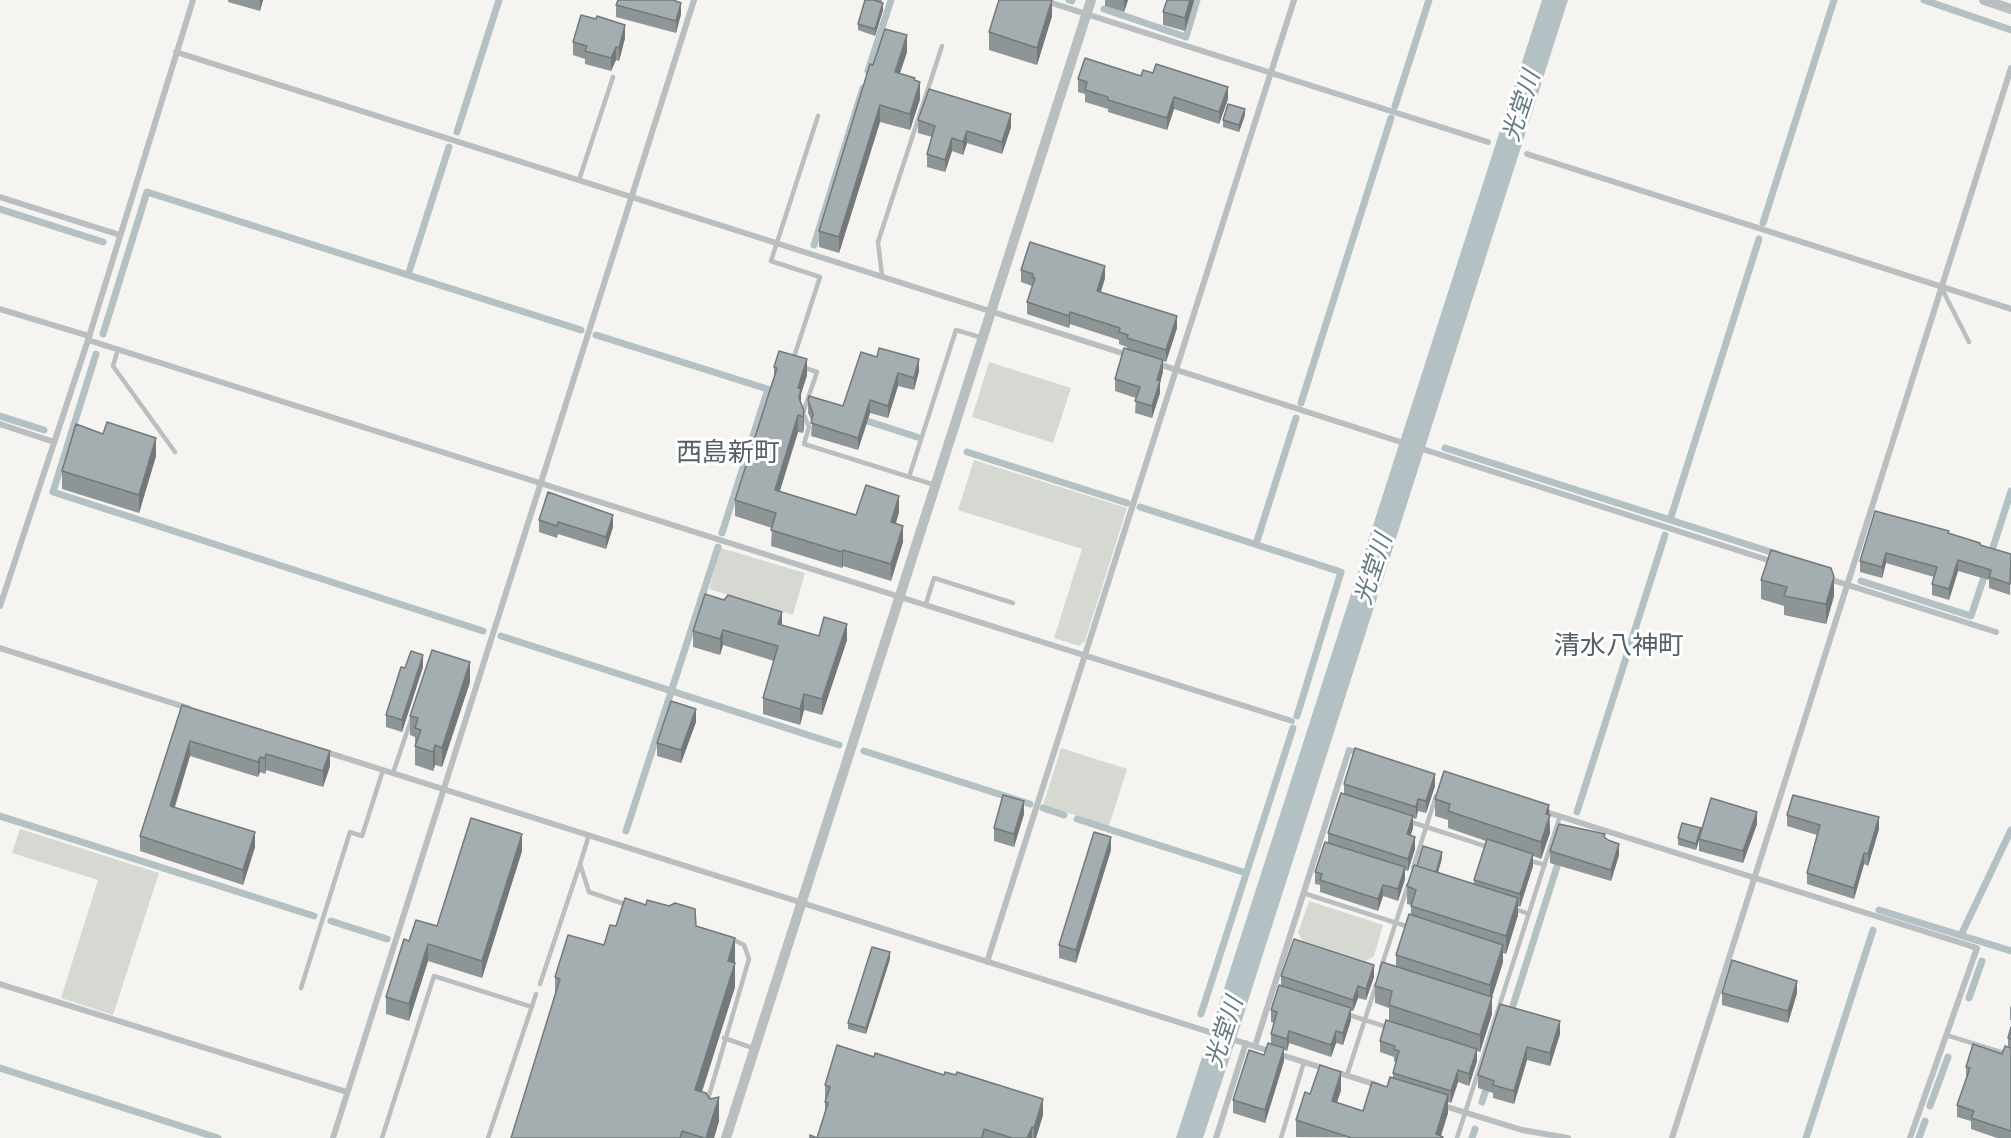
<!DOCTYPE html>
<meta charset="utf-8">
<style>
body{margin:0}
canvas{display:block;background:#f5f4f1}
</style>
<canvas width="2011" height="1138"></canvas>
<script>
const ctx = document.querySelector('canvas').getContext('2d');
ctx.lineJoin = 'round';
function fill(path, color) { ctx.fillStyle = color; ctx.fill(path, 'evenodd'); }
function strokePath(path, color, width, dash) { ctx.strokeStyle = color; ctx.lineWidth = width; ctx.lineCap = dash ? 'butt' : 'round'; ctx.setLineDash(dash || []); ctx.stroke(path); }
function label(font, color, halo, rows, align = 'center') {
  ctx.font = font + ' Commissioner,"Noto Sans JP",sans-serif'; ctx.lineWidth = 6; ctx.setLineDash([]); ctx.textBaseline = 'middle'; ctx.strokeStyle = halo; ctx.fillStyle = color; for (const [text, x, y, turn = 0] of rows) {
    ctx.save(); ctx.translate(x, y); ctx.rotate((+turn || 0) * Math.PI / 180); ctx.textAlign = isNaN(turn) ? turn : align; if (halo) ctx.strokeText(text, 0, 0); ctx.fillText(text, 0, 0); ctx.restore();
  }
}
const green = new Path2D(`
 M989,362L1071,388L1053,443L972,417Z
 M974,460L1127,508L1085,641L1079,646L1054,638L1082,549L958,510Z
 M721,548L805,573L793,615L709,589Z
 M1061,748L1127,769L1109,826L1043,805Z
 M20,829L159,873L113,1015L61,998L98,880L12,853Z
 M1309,901L1383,925L1374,956L1366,961L1303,941L1298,933Z`);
const water = new Path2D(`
 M1542,0H1568L1234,1045L1203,1138H1176Z`);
const stream = new Path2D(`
 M1069,0L1072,1
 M1924,0L2011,30
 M1104,9L1186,37L1197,0
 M868,71L891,0
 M1395,106L1429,0
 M457,132L499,0
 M0,209L103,242
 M1763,223L1834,0
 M814,245L863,88
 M408,275L449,147
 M103,334L147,192L581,330
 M596,335L777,392
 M96,354L53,492L483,631
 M1301,403L1391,118
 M0,416L44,430
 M861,419L917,437
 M1445,448L1777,554
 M967,452L1127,503
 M1140,507L1341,572L1297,716
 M1670,520L1759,239
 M722,533L768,389
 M1256,544L1296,418
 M1990,557L2011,491
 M1861,581L1971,616L1986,571
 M501,636L839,745
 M864,751L1030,804
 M1043,808L1064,815
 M1577,812L1665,535
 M0,816L314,916
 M1077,819L1246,873
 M626,831L718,547
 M1879,910L2011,951
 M331,921L387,939
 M1961,935L2011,830
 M1969,998L1982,961
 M1201,1014L1293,728
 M1510,1015L1560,857
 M0,1068L218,1138
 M1482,1102L1488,1083
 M1930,1106L1948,1057
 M1472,1138L1475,1129
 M1806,1138L1873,930
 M1919,1138L1925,1121`);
const service = new Path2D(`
 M579,180L613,77
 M882,276L878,242L942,46
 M1941,287L1969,342
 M118,349L113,366L175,452
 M793,360L820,277L771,261L818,116
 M802,367L817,372L803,413L809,427L804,444L935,485
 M909,477L956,330L983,338
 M926,604L934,578L1013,603
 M393,773L412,717
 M1408,821L1488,847
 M589,835L580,864L589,892L627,905
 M1528,860L1545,865
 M1413,868L1436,796
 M1303,893L1409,927
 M1512,908L1529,914
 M1381,968L1408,885
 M540,984L579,867
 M301,988L350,832L362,836L383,770
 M1346,1014L1390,1028
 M1946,1035L2011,1055
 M724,1038L753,1048
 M1347,1075L1376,985
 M708,1099L749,959L744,945L732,939
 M382,1138L434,976L532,1007
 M488,1138L536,994
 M1281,1138L1304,1062
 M1457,1138L1560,816`);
const minor = new Path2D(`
 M1042,0L1488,142
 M176,52L1128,355
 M1527,154L2011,309
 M0,197L120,235
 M0,309L89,336
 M88,340L1292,721
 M1155,363L1774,562
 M0,424L54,442
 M1829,579L1996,632
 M0,606L88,340L193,0
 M0,648L188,708
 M323,751L1326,1069
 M1543,811L1977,948L1910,1138
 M987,962L1294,0
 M0,984L347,1092
 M1255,1046L1349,750L1362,754
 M1336,1072L1377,1085
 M1441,1105L1522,1130L1568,1138
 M333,1138L694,0
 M1216,1138L1246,1043
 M1672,1138L2011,68`);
const tertiary = new Path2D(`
 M1984,0L2011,9
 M726,1138L1091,0`);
const wall = new Path2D(`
 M228,0H263L260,11L228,2Z
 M865,0H882L881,3L883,10L875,36L858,30V24Z
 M1105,0H1128L1124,12L1105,6Z
 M1194,0L1185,31L1163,25V12Z
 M616,5L681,14L676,33L616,17Z
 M1052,16L1037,65L989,50V32Z
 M625,38L619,61L616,60L611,71L585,64V59L573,55V42Z
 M907,52L900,73L915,81L920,99L910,130L880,122L839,253L819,247V231L873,65Z
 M1141,76L1228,99L1219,124L1174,109L1167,130L1108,112V109L1085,102V94L1078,92V79Z
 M1245,115L1239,132L1223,127V120Z
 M918,120L1011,127L1002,154L967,143L963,155L952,151L945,172L927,167V154L932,137L918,133Z
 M1021,270L1105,278L1101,292L1177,328L1166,362L1163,361V372L1160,381V393L1152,418L1135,413L1136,398L1115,391V379L1127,347L1119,344V340L1070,324L1069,328L1027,314V302L1032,286L1021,282Z
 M861,352L919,371L914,390L898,386L888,418L870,413L858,450L811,436L812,422L808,413V400L843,406Z
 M774,367L807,375L801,394V403L804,427L803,433L798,432L780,491L856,515L899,512L896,523L903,542L891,581L843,566L842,568L771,546L772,528L735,516V500L774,377Z
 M103,434L156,456L139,513L62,489V471Z
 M539,520L613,527L606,549L558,534L557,538L539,532Z
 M1949,533L1980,546L2011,554L2010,595L1989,588V580L1958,571L1949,600L1932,595V584L1934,577L1886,563L1882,578L1860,572V561Z
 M1761,580L1834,596L1826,624L1784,615V606L1761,599Z
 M782,625L819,636L847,640L822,715L804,710L800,725L763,714V698L774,661L723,645L720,655L693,647V631Z
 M423,667L402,732L386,727V715Z
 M470,682L442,767L435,765L433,771L415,765V737L410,735V716Z
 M182,705L330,766L323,787L266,770L265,774L260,772L258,777L190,756L175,807L255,847L243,885L140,851V836Z
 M696,722L681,763L657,756V743Z
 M1344,784L1435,786L1426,813L1418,811L1416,819L1413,818V828L1410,836L1415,849L1408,871L1405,870V879L1398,901L1383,896L1378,911L1320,892V885L1315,884V872L1328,843V833L1344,794Z
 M1435,799L1549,815L1550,833L1541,859L1533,856V866L1520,907L1518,906V915L1506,954L1503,953V962L1492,997V1014L1480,1052L1477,1051V1061L1469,1086L1458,1082L1451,1103L1448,1102V1113L1441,1136L1443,1138L1296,1137V1120L1310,1094L1341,1090L1337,1102L1363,1111L1387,1087L1393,1078V1073L1396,1062L1394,1061V1057L1380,1052V1041L1389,1021V1008L1375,1003V986L1396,966V955L1411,915V905L1407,904V886L1417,866L1442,858L1438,872L1474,884V880L1486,841L1448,828V820L1435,816Z
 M1024,814L1014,847L994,841V828Z
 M1787,815L1879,829L1868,866L1864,864L1854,899L1807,884V873L1817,835L1787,826Z
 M1757,824L1743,863L1699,851V839L1696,850L1678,845V838Z
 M1605,838L1608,840L1619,855L1611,881L1550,863V851Z
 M1111,850L1076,963L1059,958V945Z
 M522,851L482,978L428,961L409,1021L386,1014V997L409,941L437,926Z
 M646,905L696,926L735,962V987L702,1092L719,1121L714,1138H511L555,996V977L604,945L616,926Z
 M890,959L866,1034L848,1029V1023Z
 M1281,976L1374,977L1366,1000L1358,998L1353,1011H1351V1020L1343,1045L1336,1043L1331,1057L1289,1043L1287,1051L1284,1050V1061L1265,1123L1233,1113V1100L1264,1055L1271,1044V1034L1274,1023L1271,1022V1010L1281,986Z
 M1722,993H1797L1788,1023L1722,1005Z
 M1500,1004L1560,1034L1550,1066L1527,1060L1514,1104L1493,1098V1093L1478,1088V1075Z
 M2011,1005V1020H2010V1008Z
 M2011,1027V1138H1997L1971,1129V1121L1957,1117V1105L1966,1079V1067L2002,1054L2008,1047V1038Z
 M825,1085L1043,1115L1036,1138H810H817L825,1114Z`);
const shadedWall = new Path2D(`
 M260,0H263L260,11Z
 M1052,0V16L1037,65V48Z
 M1124,0H1128L1124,12Z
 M1190,0H1194V1L1185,31V18Z
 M681,3V14L676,33V21Z
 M883,3V10L875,36V29Z
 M625,25V38L619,61V48Z
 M907,35V52L895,88V72Z
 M616,47V60L611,71V58Z
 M920,82V99L910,130V114Z
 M1228,87V99L1219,124V112Z
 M1174,97V109L1167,130V118Z
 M880,105V122L839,253V237Z
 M1245,109V115L1239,132V125Z
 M1011,114V127L1002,154V142Z
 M967,131V143L963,155V142Z
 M952,138V151L945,172V160Z
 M1105,266V278L1097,303V291Z
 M1070,312V324L1069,328V316Z
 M1177,316V328L1166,362V350Z
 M807,359V375L801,394V405L799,414L798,388Z
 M919,359V371L914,390V378Z
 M1163,360V372L1160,383V381V393L1152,418V406L1157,380Z
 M898,373V386L888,418V406Z
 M870,400V413L858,450V438Z
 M804,411V427L803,433V417Z
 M798,415V432L775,506V490Z
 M156,438V456L139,513V495Z
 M899,496V512L891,538V522Z
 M613,515V527L606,549V537Z
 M903,526V542L891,581V564Z
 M843,550V566L842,568V552Z
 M1886,553V563L1882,578V567Z
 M1958,560V571L1949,600V589Z
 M1834,577V596L1826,624V604Z
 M782,612V628L778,624Z
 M847,624V640L822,715V699Z
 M723,630V645L720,655V639Z
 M423,655V667L402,732V720Z
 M470,662V682L442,767V748Z
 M804,694V710L800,725V709Z
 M696,709V722L681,763V750Z
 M190,741V756L170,821V806Z
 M435,745V765L433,771V752Z
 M330,751V766L323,787V771Z
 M266,754V770L265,774V758Z
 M260,757V772L258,777V762Z
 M1435,774V786L1426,813V801Z
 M1418,799V811L1416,819V807Z
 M1024,801V814L1014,847V834Z
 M1549,805L1550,833L1541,859V842L1546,814Z
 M1757,812V824L1743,863V851Z
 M1413,816V828L1407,847V834Z
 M1879,817V829L1868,866V854Z
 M1701,828V834L1696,850V844Z
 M255,832V847L243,885V870Z
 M522,834V851L482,978V961Z
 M1111,837V850L1076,963V950Z
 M1415,837V849L1408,871V859Z
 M1619,844V855L1611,881V870Z
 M1442,852V858L1436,880V873Z
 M1864,853V864L1854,899V888Z
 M1533,854V866L1520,907V894Z
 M1405,867V879L1398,901V889Z
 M1383,885V896L1378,911V899Z
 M1518,898V915L1506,954V936Z
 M735,938V962L728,985V961Z
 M428,944V961L409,1021V1004Z
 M1503,945V962L1492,997V1014L1480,1052V1035L1490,1002V985Z
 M890,952V959L866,1034V1028Z
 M735,963V987L695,1113V1090Z
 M1374,965V977L1366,1000V989Z
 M1797,981V993L1788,1023V1011Z
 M1358,986V998L1353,1011V1000Z
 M1351,1008V1020L1343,1045V1033Z
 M1560,1021V1034L1550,1066V1053Z
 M1289,1031V1043L1287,1051V1039Z
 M1336,1031V1043L1331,1057V1045Z
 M1527,1047V1060L1514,1104V1091Z
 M1284,1048V1061L1265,1123V1110Z
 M1477,1049V1061L1469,1086V1074Z
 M1458,1070V1082L1451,1103V1091Z
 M1341,1072V1090L1332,1118V1101Z
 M1448,1095V1113L1440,1138L1436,1134Z
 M719,1097V1121L714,1138H706Z
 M1043,1099V1115L1036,1138H1034V1128Z
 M1032,1127V1138H1027Z`);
const building = new Path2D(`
 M618,0H673L681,3L676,21L616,5Z
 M865,0H873L883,3L875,29L858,24Z
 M999,0H1052L1037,48L989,32Z
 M1167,0H1190L1185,18L1163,12Z
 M581,15L596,19L597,16L625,25L619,48L616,47L611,58L585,51L587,46L573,42Z
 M885,29L907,35L895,72L915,78L914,80L920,82L910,114L880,105L839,237L819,231L870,64L873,65Z
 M1085,58L1141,76L1143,70L1153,73L1156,64L1228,87L1219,112L1174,97L1167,118L1108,100V97L1085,90L1087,82L1078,79Z
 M929,89L1011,114L1002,142L967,131L963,142L952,138L945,160L927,154L935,126L918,120Z
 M1228,104L1245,109L1239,125L1223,120Z
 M1030,242L1105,266L1097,291L1177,316L1166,350L1127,338L1128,335L1119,332L1120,328L1070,312L1069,316L1027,302L1035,278H1032L1033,274L1021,270Z
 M879,348L919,359L914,378L898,373L888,406L870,400L858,438L811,423L813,414L808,400L809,396L843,406L861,352L877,357Z
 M1124,348L1163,360L1157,380L1160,381L1152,406L1135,401L1140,387L1115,379Z
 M779,351L807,359L798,388L801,389L799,398L804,411L803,417L798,415L775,490L856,515L866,485L899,496L891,522L903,526L891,564L843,550L842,552L771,530L776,513L735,500L777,368L774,367Z
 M107,422L156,438L139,495L62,471L76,424L103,434Z
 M548,492L613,515L606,537L558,522L557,526L539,520Z
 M1875,511L1949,531L1948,533L1980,543V545L2011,554L2010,584L1989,577L1991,570L1958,560L1949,589L1932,584L1937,567L1886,553L1882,567L1860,561Z
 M1771,550L1831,568L1834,577L1826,604L1784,596L1787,587L1761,580Z
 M705,594L724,600L728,595L782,612L778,624L819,636L824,617L847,624L822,699L804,694L800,709L763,698L778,646L723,630L720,639L693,631Z
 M432,650L470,662L442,748L435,745L433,752L415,746L421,730L415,728L418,718L410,716Z
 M411,651L423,655L402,720L386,715L401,667L405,668Z
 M671,701L696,709L681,750L657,743Z
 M182,705L330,751L323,771L266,754L265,758L260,757L258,762L190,741L170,806L255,832L243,870L140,836Z
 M1355,748L1435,774L1426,801L1418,799L1416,807L1344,784Z
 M1444,771L1549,805L1546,814L1550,815L1541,842L1448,811L1450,804L1435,799Z
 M1341,793L1413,816L1407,834L1415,837L1408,859L1328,833Z
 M1003,795L1024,801L1014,834L994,828Z
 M1793,795L1879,817L1868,854L1864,853L1854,888L1807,873L1820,825L1787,815Z
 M1711,798L1757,812L1743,851L1699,839Z
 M471,818L522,834L482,961L428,944L409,1004L386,997L404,939L409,941L416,920L437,926Z
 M1682,823L1701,828L1696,844L1678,838Z
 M1559,824L1605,834L1604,837L1608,840L1619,844L1611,870L1550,851Z
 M1094,832L1111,837L1076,950L1059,945Z
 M1487,839L1533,854L1520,894L1474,880Z
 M1325,842L1405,867L1398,889L1383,885L1378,899L1320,880L1322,874L1315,872Z
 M1423,846L1442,852L1436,872L1417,866Z
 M1414,865L1518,898L1506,936L1411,906L1416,890L1407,886Z
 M625,898L646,905L647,900L669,906L675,903L695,909L696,926L735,938L728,961L735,963L695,1090L706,1093L710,1099L719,1097L706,1138H704L682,1131L680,1138H511L560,979L555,977L568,935L604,945L610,925L616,926Z
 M1409,914L1503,945L1490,985L1396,955Z
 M1294,939L1374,965L1366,989L1358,986L1353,1000L1281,976Z
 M872,947L890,952L866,1028L848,1023Z
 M1732,960L1797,981L1788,1011L1722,993Z
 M1382,962L1492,997L1480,1035L1389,1005L1392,991L1375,986Z
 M1279,985L1351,1008L1343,1033L1336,1031L1331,1045L1289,1031L1287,1039L1271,1034L1277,1012L1271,1010Z
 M1500,1004L1560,1021L1550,1053L1527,1047L1514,1091L1493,1085L1494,1081L1478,1075Z
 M1386,1020L1477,1049L1469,1074L1458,1070L1451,1091L1393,1073L1399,1051L1394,1049L1395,1046L1380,1041Z
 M2011,1027V1039L2008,1038Z
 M1268,1043L1284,1048L1265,1110L1233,1100L1249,1050L1264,1055Z
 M1973,1044L2002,1054L2005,1046L2011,1048V1131L1971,1118L1974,1111L1957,1105L1970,1068L1966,1067Z
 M837,1045L874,1057L875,1053L944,1075L945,1072L956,1075L957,1072L1043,1099L1034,1128L1032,1127L1027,1138H1012L984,1129L982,1138H810V1135L817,1138L828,1103L825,1102L830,1087L825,1085Z
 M1320,1065L1341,1072L1332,1101L1363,1111L1372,1082L1387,1087L1390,1077L1448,1095L1436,1134L1443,1137L1442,1138H1352L1296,1120L1305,1092L1310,1094Z`);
const waterNames = [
 ["光堂川",1521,106,-72],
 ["光堂川",1373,569,-72],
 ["光堂川",1224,1032,-72]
];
const quarterNames = [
 ["西島新町",728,452],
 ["清水八神町",1619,645]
];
fill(green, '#d5d9d1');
fill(water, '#b4c1c4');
strokePath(stream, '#b4c1c4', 7);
strokePath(service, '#b9bfc1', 4.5);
strokePath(minor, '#b9bfc1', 6);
strokePath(tertiary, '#b9bfc1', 10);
fill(wall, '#8d9597');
fill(shadedWall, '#73797b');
fill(building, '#a4adb0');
strokePath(building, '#73797b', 1.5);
label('italic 24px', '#627a7d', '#fff', waterNames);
label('26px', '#536065', '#fff', quarterNames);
</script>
